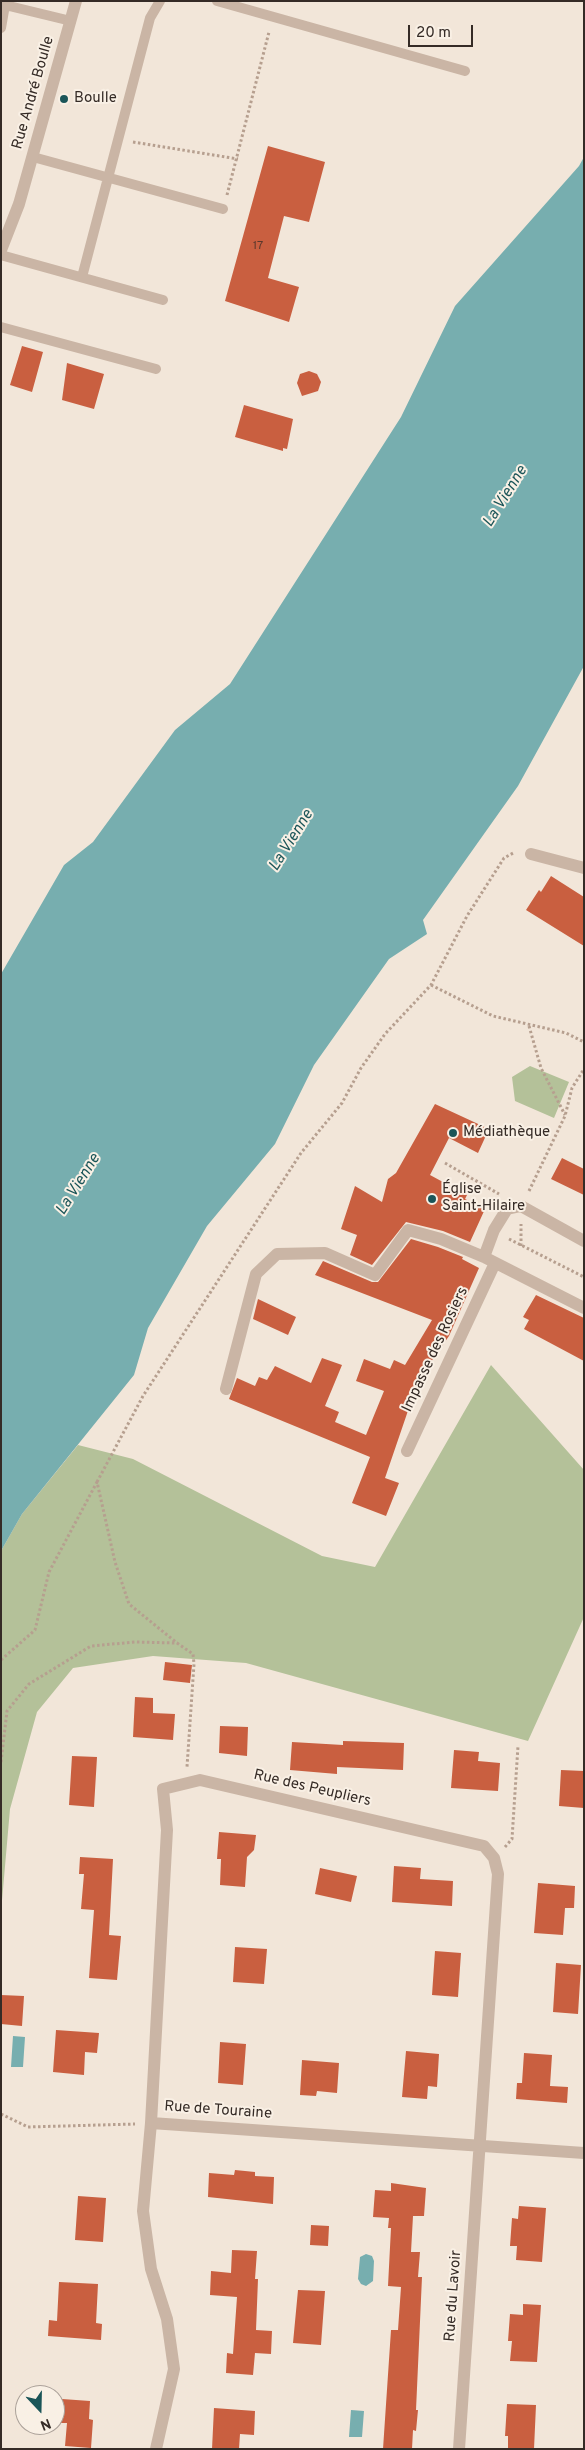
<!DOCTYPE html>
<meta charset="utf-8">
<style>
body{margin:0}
#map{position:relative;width:585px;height:2450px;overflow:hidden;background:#f2e6d9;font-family:Overpass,sans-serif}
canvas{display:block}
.frame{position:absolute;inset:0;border:2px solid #352b26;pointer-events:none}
.north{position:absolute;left:15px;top:2385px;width:50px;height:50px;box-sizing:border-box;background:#f9f0e5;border:1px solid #aba199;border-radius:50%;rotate:159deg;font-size:14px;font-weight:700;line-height:20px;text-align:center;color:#352b26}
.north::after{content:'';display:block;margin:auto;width:18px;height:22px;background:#1b5558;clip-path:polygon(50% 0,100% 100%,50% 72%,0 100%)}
.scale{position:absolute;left:408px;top:25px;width:65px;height:22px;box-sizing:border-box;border:2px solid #352b26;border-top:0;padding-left:6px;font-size:15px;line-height:18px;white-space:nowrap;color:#352b26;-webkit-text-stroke:4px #f9f0e5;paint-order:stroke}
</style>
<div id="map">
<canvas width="585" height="2450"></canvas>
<div class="frame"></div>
<div class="north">N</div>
<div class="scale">20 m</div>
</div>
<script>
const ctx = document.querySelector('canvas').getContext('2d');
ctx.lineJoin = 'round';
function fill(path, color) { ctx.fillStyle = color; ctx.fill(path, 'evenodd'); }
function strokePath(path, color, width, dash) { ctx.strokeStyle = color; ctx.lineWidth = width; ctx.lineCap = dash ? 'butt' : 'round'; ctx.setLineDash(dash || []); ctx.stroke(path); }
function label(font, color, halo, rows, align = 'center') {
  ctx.font = font + ' Overpass,sans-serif'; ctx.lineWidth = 4; ctx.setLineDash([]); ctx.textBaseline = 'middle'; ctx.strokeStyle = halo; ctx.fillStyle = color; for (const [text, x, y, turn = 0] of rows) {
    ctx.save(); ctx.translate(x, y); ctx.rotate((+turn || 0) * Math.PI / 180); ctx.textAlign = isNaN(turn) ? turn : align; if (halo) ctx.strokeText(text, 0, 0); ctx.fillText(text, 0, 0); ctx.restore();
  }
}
const green = new Path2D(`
 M530,1066L569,1082L554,1118L515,1101L512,1077Z
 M491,1365L584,1470V1617L528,1741L246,1663L153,1656L73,1668L37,1712L10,1809L1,1912V1551L22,1514L78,1445L133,1459L322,1556L375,1567Z`);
const water = new Path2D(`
 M584,157V666L518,786L423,920L427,934L389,959L314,1065L275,1144L207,1226L148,1328L134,1375L22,1514L1,1551V974L64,865L93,842L175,730L230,684L401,417L455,306L579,166Z
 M13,2036L25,2037L23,2067H11Z
 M366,2254L372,2256L374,2261L373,2281L366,2286L361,2284L358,2279L360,2257Z
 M351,2410L364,2411L362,2437H349Z`);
const building = new Path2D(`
 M268,146L325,162L309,222L284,216L268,278L299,287L289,322L225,301Z
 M22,346L43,352L32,392L10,385Z
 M67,363L104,374L94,409L62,400Z
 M309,371L317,374L321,382L318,391L302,396L297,383L300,374Z
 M244,405L293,419L287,449L283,448V451L235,437Z
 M551,876L584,897V946L526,910L539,890L541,892Z
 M435,1104L489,1129L478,1153L449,1138L430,1175L467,1195L465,1199L485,1209L470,1242L443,1231L406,1222L372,1265L350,1255L357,1235L341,1229L355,1186L382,1202L388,1179L396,1173Z
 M562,1158L584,1169V1195L551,1179Z
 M411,1239L438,1247L463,1257L462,1259L479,1268L449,1336L421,1376L412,1399L385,1478L399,1483L386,1516L352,1503L370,1457L229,1399L237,1378L255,1386L259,1377L267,1380L275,1366L311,1383L322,1358L342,1365L325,1406L339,1412L335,1422L366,1435L384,1391L356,1381L364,1359L390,1369L394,1360L405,1365L432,1320L315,1275L323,1261L372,1282H378Z
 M536,1295L584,1318V1361L524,1329L529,1320L523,1317Z
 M258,1299L296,1317L288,1335L253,1319Z
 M165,1662L192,1665L190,1683L163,1680Z
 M135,1697L153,1698V1713L175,1714L173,1740L133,1737Z
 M220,1726L248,1727L247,1756L219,1753Z
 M343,1741L404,1743L403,1770L337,1767V1774L290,1770L292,1742L343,1745Z
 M454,1750L479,1752L478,1761L500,1763L498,1791L451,1788Z
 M72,1756L97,1757L94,1807L69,1805Z
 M561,1770L584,1771V1808L559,1806Z
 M219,1832L256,1835L254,1850L247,1857L245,1887L220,1885L221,1859H217Z
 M80,1857L113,1859L109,1935L121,1936L117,1980L89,1978L94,1910L81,1909L84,1874H79Z
 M394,1866L421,1868L420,1879L453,1881L452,1906L392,1902Z
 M320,1868L357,1876L351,1902L315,1894Z
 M538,1883L575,1886L574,1908H565L563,1935L534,1933Z
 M235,1947L267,1949L264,1984L233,1982Z
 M435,1951L461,1953L458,1997L432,1995Z
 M556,1963L581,1965L578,2014L553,2012Z
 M1,1995L24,1996L22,2026L1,2024Z
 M56,2030L99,2033L97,2053L85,2052L84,2075L53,2072Z
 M220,2042L246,2044L243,2085L218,2083Z
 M406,2051L439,2054L437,2087L428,2086L427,2099L402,2097Z
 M524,2053L552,2055L550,2086L568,2087L567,2103L516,2099L517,2083H522Z
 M302,2060L339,2063L337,2093L317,2091L316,2096L300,2095Z
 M235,2170L255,2172V2176L274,2177L273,2204L208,2197L209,2173L234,2175Z
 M391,2183L426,2188L424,2216H413L411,2252H420L418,2277H422L416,2410H418L416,2431L413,2430L412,2449H383L391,2330H398L401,2287L388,2286L391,2228H388L389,2218L373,2217L375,2190L391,2191Z
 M78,2196L106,2198L103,2242L75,2240Z
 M519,2206L546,2208L542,2262L516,2260L517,2246H510L512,2218L518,2219Z
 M311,2225L329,2226L328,2246L310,2245Z
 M232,2250L257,2251L255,2279H258L256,2330L272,2331L271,2354L255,2353L253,2375L226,2373L227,2353L233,2354L237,2297L210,2295L211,2271L231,2273Z
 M59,2282L98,2284L96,2323L102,2324L101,2340L48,2336L49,2320L57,2321Z
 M298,2290L325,2291L321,2345L293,2343Z
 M523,2304L541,2305L537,2362L510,2361L512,2341H508L510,2314L523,2315Z
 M62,2399L90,2401L89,2419L93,2420L91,2448L65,2446L67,2423H60Z
 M507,2404L536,2405L534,2449H508V2436H505Z
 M214,2408L255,2411L254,2435L240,2434L239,2449H212Z`);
const path = new Path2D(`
 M133,142L238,159
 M227,195L269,32
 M431,985L493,1016L566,1033L584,1042
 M529,1026L541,1068L565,1115
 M445,1163L499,1194
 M529,1191L565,1116L572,1088L584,1069
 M509,1239L584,1277
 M521,1246V1224
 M97,1482L143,1396L301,1153L342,1103L361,1068L385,1034L431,985L467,916L504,858L515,852
 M1,1660L35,1630L49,1572L97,1482L115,1562L129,1604L177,1643
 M1,1762L7,1711L29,1684L91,1646L135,1642L177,1643L193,1654L194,1664L187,1767
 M505,1847L512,1839L518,1746
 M1,2114L28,2127L135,2124`);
const lane = new Path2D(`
 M5,1V5L71,21
 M217,1L465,71
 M1,28L5,5
 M33,157L223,209
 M1,255L163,300
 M82,277L150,18L160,1
 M1,327L156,369`);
const street = new Path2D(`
 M1,250L19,204L76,1
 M531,854L584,868
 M584,1241L521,1206L507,1209L494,1230L484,1257L584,1308
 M226,1389L256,1274L277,1254L325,1253L375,1275L408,1230L441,1239L484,1257
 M407,1451L495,1263
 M151,2123L167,1830L163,1789L200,1780L484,1846L494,1858L498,1874L459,2449
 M156,2449L174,2369L167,2319L151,2269L143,2211L151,2123L584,2153`);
const markers = [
 [64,99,5,"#1b5558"],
 [453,1133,5,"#1b5558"],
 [432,1199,5,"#1b5558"]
];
const numberNames = [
 ["17",258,247]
];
const streetNames = [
 ["Rue André Boulle",34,93,-74],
 ["Impasse des Rosiers",436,1350,-65],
 ["Rue des Peupliers",312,1789,13],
 ["Rue de Touraine",218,2111,4],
 ["Rue du Lavoir",454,2296,-86]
];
const poiNames = [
 ["Boulle",74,99],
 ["Médiathèque",463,1133],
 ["Église",442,1190],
 ["Saint-Hilaire",442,1207]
];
const waterNames = [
 ["La Vienne",506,497,-58],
 ["La Vienne",292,841,-58],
 ["La Vienne",79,1185,-58]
];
fill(green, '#b4c199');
fill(water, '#77aeaf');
fill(building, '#c95f40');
strokePath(path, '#b69f8f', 3, [2.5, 2.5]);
strokePath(lane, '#cab5a5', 10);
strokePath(street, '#cab5a5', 12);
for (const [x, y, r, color] of markers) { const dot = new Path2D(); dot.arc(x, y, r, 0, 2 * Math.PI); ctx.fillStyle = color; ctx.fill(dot); strokePath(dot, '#f9f0e5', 2); }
label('12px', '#5a382c', null, numberNames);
label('15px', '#352b26', '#f9f0e5', streetNames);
label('15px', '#352b26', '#f9f0e5', poiNames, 'left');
label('italic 16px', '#1b5558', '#f9f0e5', waterNames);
</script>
